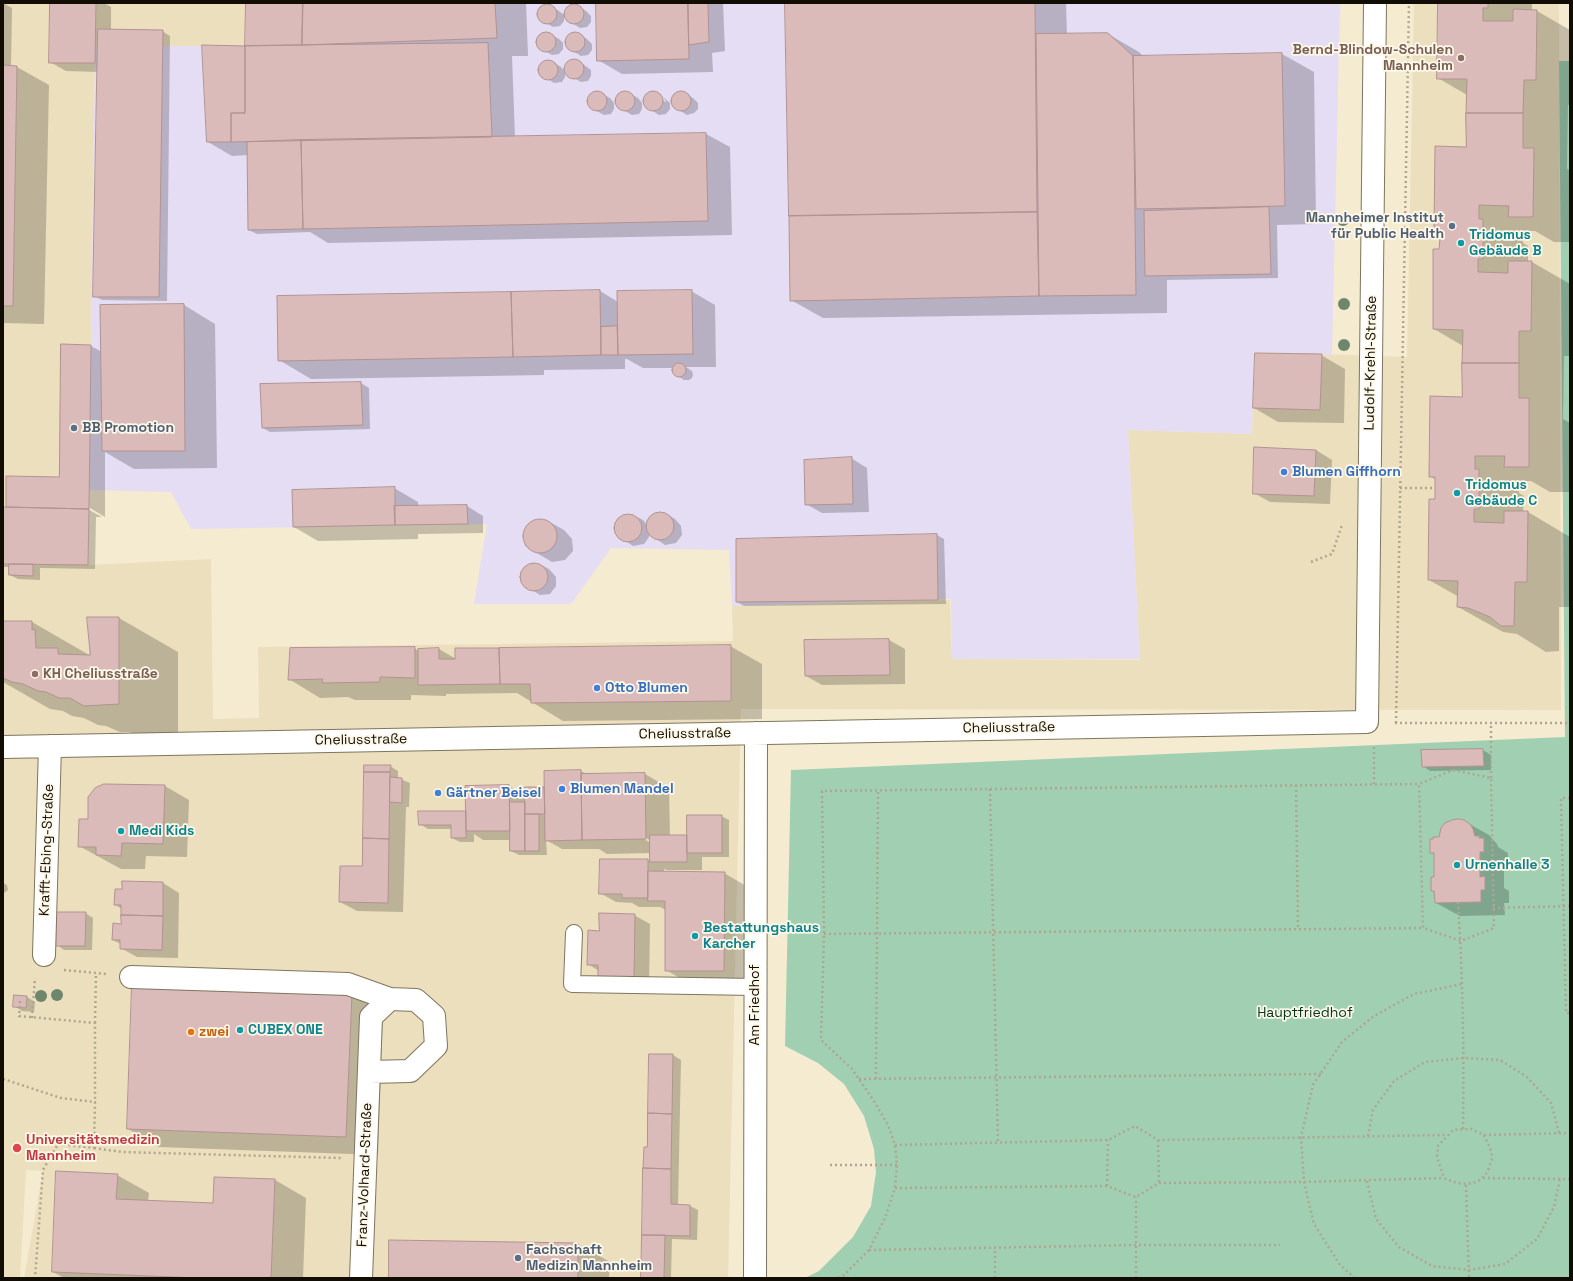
<!DOCTYPE html>
<meta charset="utf-8">
<style>
body{margin:0}
#map{position:relative;width:1573px;height:1281px;overflow:hidden;background:#f5ebd0;font-family:"Space Grotesk",sans-serif}
canvas{display:block}
.frame{position:absolute;inset:0;border:4px solid #110d05;pointer-events:none}
</style>
<div id="map">
<canvas width="1573" height="1281"></canvas>
<div class="frame"></div>
</div>
<script>
const ctx = document.querySelector('canvas').getContext('2d');
ctx.lineJoin = 'round';
function fill(path, color) { ctx.fillStyle = color; ctx.fill(path, 'evenodd'); }
function strokePath(path, color, width, dash) { ctx.strokeStyle = color; ctx.lineWidth = width; ctx.lineCap = dash ? 'butt' : 'round'; ctx.setLineDash(dash || []); ctx.stroke(path); }
function label(font, color, halo, rows, align = 'center') {
  ctx.font = font + ' "Space Grotesk",sans-serif'; ctx.lineWidth = 3.5; ctx.setLineDash([]); ctx.textBaseline = 'middle'; ctx.strokeStyle = halo; ctx.fillStyle = color; for (const [text, x, y, turn = 0] of rows) {
    ctx.save(); ctx.translate(x, y); ctx.rotate((+turn || 0) * Math.PI / 180); ctx.textAlign = isNaN(turn) ? turn : align; if (halo) ctx.strokeText(text, 0, 0); ctx.fillText(text, 0, 0); ctx.restore();
  }
}
const built = new Path2D(`
 M3,3H246L245,46H95L88,565L211,559L213,719L259,718L258,647L733,641L732,606L950,600L952,659L1140,660L1128,430L1252,434L1255,352L1407,357L1414,3H1559L1561,710L741,709L728,1278H24L43,1171L26,1170L20,1278H3Z`);
const industrial = new Path2D(`
 M247,3H1340L1332,355L1254,352L1252,434L1128,430L1140,659H952L951,599L732,606L729,550L611,548L571,604H474L487,524L191,529L171,492L89,490L95,46H245Z`);
const green = new Path2D(`
 M1559,61H1570V1278H805L819,1271L853,1237L871,1206L876,1172L874,1149L864,1116L844,1084L818,1063L785,1046L791,770L1565,737Z`);
const shadow = new Path2D(`
 M3,3L12,8L11,67H17L49,85L44,324L3,323Z
 M51,3H104L111,7V30L162,31L170,36L167,301L102,300L94,296L99,72L66,71L50,62Z
 M247,3H526L528,56H512L515,137L706,134L730,147L732,235L328,243L310,232L257,234L249,230L248,155L232,156L208,142L246,46Z
 M573,3H723L725,51L712,53L713,72L622,74L598,60L597,4H576Z
 M786,3H1066L1067,35L1108,34L1139,52L1144,57L1282,54L1314,72L1316,224L1277,225L1278,278L1167,280V313L823,318L791,300Z
 M1439,3H1532V11H1537L1570,30V105H1568L1567,169L1570,170V242H1554L1535,231H1524L1523,243L1528,246V262H1532L1570,284V356H1564L1563,419L1570,423V492H1550L1531,481H1519V493L1524,496L1523,512H1528L1570,537V607H1559V651L1546,652L1517,634L1503,632L1458,607L1459,597L1429,580L1436,500V480L1430,476L1463,398V346L1434,329L1440,250V229L1435,226L1467,148V95L1438,78Z
 M545,5L551,6L559,11L564,15V21L560,26L553,27L539,19L538,14L539,8Z
 M572,5L578,6L586,11L591,16V22L587,27L580,28L566,19L565,14L567,9Z
 M544,33L550,34L559,39L563,43V49L559,54L552,55L538,47L537,41L539,36Z
 M572,33L579,34L587,39L592,44V50L588,55L581,56L567,47L566,41L567,36Z
 M572,60L579,61L591,70V76L588,81L581,82L565,73V77L562,82L554,83L541,75L539,69L541,64L546,61L553,62L561,67L566,73L565,68L567,63Z
 M651,92L658,93L662,95H659L665,102L666,101L662,96L670,103V109L666,114L659,115L645,106L644,101L646,96Z
 M679,92L685,93L693,98L698,103V109L694,113L687,115L673,106L672,100L674,95Z
 M596,93L602,94L610,98L614,103V109L611,114L604,115L590,107L589,101L591,96Z
 M623,93L630,94L638,98L642,103V109L639,114L632,115L618,107L616,101L618,96Z
 M600,291L618,302L691,291L715,305L716,367H686L692,371L693,375L692,378L689,380H684L676,375L674,373V368H643L627,359H625V369L544,370V375L311,379L279,360Z
 M184,305L215,324L217,468L134,469L105,452V517L85,505L84,507L102,517H96L95,569L40,568V580L18,579L10,575V567H3V508H7V477L60,478L91,346L102,352Z
 M1321,355L1345,369L1344,423L1278,422L1254,408Z
 M361,383L369,388L370,429L270,432L263,428Z
 M1316,450L1332,460L1330,504L1270,502L1254,493Z
 M851,458L867,468L869,512L822,513L806,504Z
 M394,488L418,502V507L467,506L483,516V533L418,534V539L318,541L294,527Z
 M657,513L667,514L675,519L681,526L682,535L676,543L665,545L649,534V537L644,544L633,546L617,535L615,527L617,519L625,514L635,516L643,520L647,525L650,518Z
 M536,519L548,521L564,530L572,539L573,551L565,560L552,562L525,546L523,535L526,526Z
 M937,535L944,539L946,604L744,606L737,602Z
 M531,563L541,565L549,569L556,577V586L550,594L540,595L523,584L521,576L524,568Z
 M119,618L178,652V738L144,739L130,732H120L106,726L98,725L84,718L72,716L63,711L50,709L3,682V622H32L91,656Z
 M889,640L905,649V684L822,685L806,676Z
 M730,646L762,664V719L563,721L517,693L446,694V696L411,695V700H355L348,697L320,698L289,679L414,648L419,651L439,649L456,659Z
 M1483,750L1491,755V770L1430,771L1423,766Z
 M390,766L398,771V778L410,783L409,807H406L403,912L357,911L340,902L363,867Z
 M581,771L588,775L645,774L669,788L670,836H687L721,816L729,820V857H702V870H667L664,869V872L724,873L748,887V985L690,984L666,970V910L660,907H639L632,903L616,902L600,893L601,860H648L651,862V853L607,854L599,849H562L546,840L547,855H519L511,851V840H483L474,834V842H460L452,838V829H428L420,824L465,812L509,786L526,796L544,788H545ZM643,836L651,841V843L642,838Z
 M165,786L189,800L187,857L146,856L145,869H121L79,846L89,820Z
 M1464,821L1489,835L1497,844L1498,847L1508,853V865H1504V888L1509,891V903H1504L1505,915L1460,916L1436,903L1435,892L1432,890L1435,878V854L1431,853L1439,838Z
 M123,882L163,883L179,893L178,958L137,957L121,948V944L113,940L121,925L122,909L115,905L123,890Z
 M3,883L7,885L8,890L4,893H3Z
 M85,913L93,918L92,950H64L57,945Z
 M634,915L650,924L649,989L599,971L588,964L600,932Z
 M351,994L383,1012L378,1155L159,1147L128,1129Z
 M15,996L27,997L35,1002L34,1012L22,1011L14,1006Z
 M650,1055H673L681,1060L678,1206H690L698,1210L697,1240L672,1239L671,1278H642L648,1148Z
 M117,1175L149,1193L148,1201L214,1204L275,1180L306,1198L303,1278H64L53,1272Z
 M390,1241L578,1244L610,1262L609,1278H390Z`);
const building = new Path2D(`
 M50,3H96L95,63H49Z
 M246,3H303L302,45L245,46Z
 M303,3H495L497,38L302,45Z
 M596,3H688L689,59L597,61Z
 M688,3H708L709,42L689,45Z
 M785,3H1035L1037,212L789,216Z
 M1438,3H1488V8H1483V21H1513V9L1537,10L1536,80H1524L1523,113H1466L1467,79H1437Z
 M564 14a10 10 0 1 1 20 0a10 10 0 1 1-20 0Z
 M537 14a10 10 0 1 1 20 0a10 10 0 1 1-20 0Z
 M98,29L163,30L159,297H93Z
 M565 42a10 10 0 1 1 20 0a10 10 0 1 1-20 0Z
 M536 42a10 10 0 1 1 20 0a10 10 0 1 1-20 0Z
 M1108,33L1133,56L1136,295L1039,296L1036,34Z
 M488,43L492,137L231,142V113H245V46Z
 M202,45L245,46V113H231V142H207Z
 M1282,53L1285,206L1136,209L1133,56Z
 M564 69a10 10 0 1 1 20 0a10 10 0 1 1-20 0Z
 M538 70a10 10 0 1 1 20 0a10 10 0 1 1-20 0Z
 M3,65L17,66L13,306H3Z
 M643 101a10 10 0 1 1 20 0a10 10 0 1 1-20 0Z
 M671 101a10 10 0 1 1 20 0a10 10 0 1 1-20 0Z
 M587 101a10 10 0 1 1 20 0a10 10 0 1 1-20 0Z
 M615 101a10 10 0 1 1 20 0a10 10 0 1 1-20 0Z
 M1466,113H1523V148H1534L1533,217H1508L1509,206L1479,205V219H1483V259H1478V272L1508,273V261H1532L1531,331H1519V363H1462L1463,330L1433,329V249H1439L1440,238L1439,227H1434L1435,146L1466,147Z
 M706,133L708,221L303,229L301,140Z
 M301,140L303,229L248,230L247,142Z
 M1269,207L1271,274L1145,276L1144,211Z
 M1037,212L1039,296L790,301L789,216Z
 M600,290L601,355L513,357L511,292Z
 M692,290L693,354L618,355L617,291Z
 M511,292L513,357L278,361L277,296Z
 M184,304L185,451H102L100,305Z
 M617,326L618,355H601V327Z
 M61,344L91,345L89,509L6,507V476L59,477Z
 M1255,353L1322,354L1320,410L1253,408Z
 M1462,363H1519V398H1529V467H1504L1505,456H1475V469H1479V509H1474V522L1504,523V511H1528L1527,582H1515L1514,626H1501L1490,617L1478,612L1468,608L1457,607L1458,581L1428,580L1429,499H1435V477H1429L1430,396L1462,397Z
 M672 370a7 7 0 1 1 14 0a7 7 0 1 1-14 0Z
 M361,382L363,425L262,428L260,384Z
 M1254,447L1316,450L1314,496L1253,494Z
 M852,457L853,504L805,505L804,460Z
 M395,487V525L293,527L292,490Z
 M467,505L468,524L395,525L394,506Z
 M3,507L89,509L88,565L3,564Z
 M646 526a14 14 0 1 1 28 0a14 14 0 1 1-28 0Z
 M614 528a14 14 0 1 1 28 0a14 14 0 1 1-28 0Z
 M523 536a17 17 0 1 1 34 0a17 17 0 1 1-34 0Z
 M937,534L938,600L736,602V539Z
 M520 577a14 14 0 1 1 28 0a14 14 0 1 1-28 0Z
 M9,564H33V576L9,575Z
 M87,617H119V704L84,706L70,698H59L46,692L38,691L23,684L12,682L3,678V621H32V630L35,629L36,648H58V654L90,655Z
 M889,639L890,675L805,676L804,640Z
 M731,645V701L531,703L530,684H500L499,648Z
 M415,647V678L380,677V682L322,683L323,679L288,680L290,648Z
 M439,648V659H455V648H499L500,684L418,685V649Z
 M1483,749L1484,766L1422,767L1421,750Z
 M364,765H391L390,772H364Z
 M581,770L582,840L545,841L544,771Z
 M364,772H390L389,839L363,838Z
 M645,773L646,839L582,840L581,774Z
 M390,777L402,778V803L390,802Z
 M104,784L165,785L163,844L122,843L121,856L96,855V847H78L79,819H88V797L95,788Z
 M509,785L510,831H466L465,786Z
 M525,787H544L545,814H525Z
 M510,802H525V851H510Z
 M418,811H466V838H451V825H419Z
 M525,814H539V851H525Z
 M687,815H722V853H687Z
 M1459,819L1464,820L1470,824L1473,829L1475,836H1480L1479,838H1484V852H1480V877L1485,876V890H1481V902L1435,903L1434,891H1431V877H1434V853H1430V839H1433V837H1439L1441,828L1445,823L1452,820Z
 M650,835H687V862H650Z
 M363,838L389,839L388,903L339,902L340,866H362Z
 M600,859H648V898H622V894H599Z
 M648,871L725,872L724,971H665V901H648Z
 M122,881L163,882V916L121,915V905H114L115,889H122Z
 M56,912H86L85,946H56Z
 M599,913L635,914L634,980L598,979V965H587L588,930L599,931Z
 M121,915L163,916L162,950L120,949V940H112L113,923L121,924Z
 M132,985L352,993L346,1137L127,1129Z
 M14,995L27,996L26,1008L13,1007Z
 M649,1054H673L672,1114L648,1113Z
 M648,1113L672,1114L671,1169L643,1168L644,1147H647Z
 M643,1168L671,1169V1204L690,1205V1236L642,1235Z
 M56,1171L118,1174L116,1199L213,1203L214,1177L275,1179L271,1278H198L52,1272Z
 M642,1235H665L664,1278H641Z
 M389,1240L578,1243V1278H389Z`);
const path = new Path2D(`
 M1405,237L1440,238
 M1400,488H1435
 M1311,562L1332,554L1342,525
 M1395,723H1570
 M1396,723L1409,3
 M1374,747V784
 M1453,770L1491,778L1494,928L1461,941L1423,928L1419,784Z
 M1491,778V724
 M1296,785L1298,929
 M990,789L998,1143
 M1570,798H1561L1566,1013H1570
 M1458,902C1463,978 1464,1053 1463,1129
 M1493,908L1570,906
 M824,934L1423,928
 M64,970L107,974
 M20,1001L19,1016L95,1023V1102
 M32,1018L35,978
 M95,1023L96,973
 M3,1079L61,1098L95,1102L94,1148L58,1144L43,1170L35,1278
 M859,1079L1321,1074
 M876,1079L878,790
 M1484,1135C1487,1142 1491,1148 1492,1156C1492,1160 1490,1164 1489,1168C1481,1188 1460,1186 1444,1178L1437,1157L1438,1146L1453,1130L1471,1129L1484,1135L1570,1133
 M1368,1136L1373,1110L1394,1081L1425,1062L1464,1058L1500,1060L1527,1077L1551,1103L1559,1133
 M1158,1140L1159,1183
 M895,1145L1108,1140L1135,1126L1158,1140L1446,1135
 M94,1148L122,1152L341,1158
 M830,1165H897
 M1483,1178L1570,1179
 M1367,1181L1376,1219L1399,1247L1432,1266L1469,1270L1505,1264L1537,1239L1554,1207L1560,1179
 M1466,1185L1469,1278
 M1107,1186L1108,1140
 M895,1188L1107,1186L1136,1197L1159,1183L1304,1182L1444,1178
 M869,1250L1135,1245H1280
 M838,1278L844,1275L869,1250L885,1218L895,1188L897,1165L895,1145L888,1125L874,1101L852,1069L821,1040L824,934L822,791L1419,784
 M995,1278V1248
 M1136,1278V1197
 M1355,1278L1340,1265L1314,1224L1304,1182L1301,1137L1313,1085L1342,1042L1374,1016L1414,994L1462,984`);
const lane = new Path2D(`
 M574,933L572,984L755,987`);
const street = new Path2D(`
 M3,747L1367,722L1375,3
 M44,955L50,746
 M131,977L348,984L390,999
 M361,1278C364,1191 367,1104 371,1017L390,999L416,1000L434,1016L436,1046L410,1071L369,1072
 M755,1278L756,733`);
const trees = [
 [1343,220],
 [1344,304],
 [1344,345],
 [57,995],
 [41,996]
];
const markers = [
 [1461,58,4,"#8d6e63"],
 [1452,226,4,"#5c6f8a"],
 [1461,243,4,"#0f9aa8"],
 [74,428,4,"#5c6f8a"],
 [1284,472,4,"#3f7fe0"],
 [1457,493,4,"#0f9aa8"],
 [35,674,4,"#8d6e63"],
 [597,688,4,"#3f7fe0"],
 [562,789,4,"#3f7fe0"],
 [438,793,4,"#3f7fe0"],
 [121,831,4,"#0f9aa8"],
 [1457,865,4,"#0f9aa8"],
 [695,936,4,"#0f9aa8"],
 [240,1030,4,"#0f9aa8"],
 [191,1032,4,"#e8710a"],
 [17,1148,5,"#e0444e"],
 [518,1258,4,"#5c6f8a"]
];
const educationNames = [
 ["Bernd-Blindow-Schulen",1453,50],
 ["Mannheim",1453,66],
 ["KH Cheliusstraße",43,674,"left"]
];
const serviceNames = [
 ["Mannheimer Institut",1444,218,"right"],
 ["für Public Health",1444,234,"right"],
 ["BB Promotion",82,428],
 ["Fachschaft",526,1250],
 ["Medizin Mannheim",526,1266]
];
const cultureNames = [
 ["Tridomus",1469,235],
 ["Gebäude B",1469,251],
 ["Tridomus",1465,485],
 ["Gebäude C",1465,501],
 ["Medi Kids",129,831],
 ["Urnenhalle 3",1465,865],
 ["Bestattungshaus",703,928],
 ["Karcher",703,944],
 ["CUBEX ONE",248,1030]
];
const streetNames = [
 ["Ludolf-Krehl-Straße",1371,363,-89],
 ["Cheliusstraße",1009,728,-1],
 ["Cheliusstraße",685,734,-1],
 ["Cheliusstraße",361,740,-1],
 ["Krafft-Ebing-Straße",47,850,-88],
 ["Am Friedhof",755,1005,-90],
 ["Franz-Volhard-Straße",365,1175,-88]
];
const shopNames = [
 ["Blumen Giffhorn",1292,472],
 ["Otto Blumen",605,688],
 ["Blumen Mandel",570,789],
 ["Gärtner Beisel",446,793]
];
const parkNames = [
 ["Hauptfriedhof",1305,1013]
];
const foodNames = [
 ["zwei",199,1032]
];
const healthNames = [
 ["Universitätsmedizin",26,1140],
 ["Mannheim",26,1156]
];
fill(built, '#ecdfbd');
fill(industrial, '#e4ddf3');
fill(green, '#a1cfb2');
fill(shadow, '#0003');
fill(building, '#dbbbba');
strokePath(building, '#b29392', 1);
strokePath(lane, '#7e755d', 18);
strokePath(street, '#7e755d', 24);
strokePath(path, '#aea691', 2.5, [2, 3]);
strokePath(lane, '#fff', 16);
strokePath(street, '#fff', 22);
ctx.fillStyle = '#6e866c';
for (const [x, y] of trees) { ctx.beginPath(); ctx.arc(x, y, 6, 0, 2 * Math.PI); ctx.fill(); }
for (const [x, y, r, color] of markers) { const dot = new Path2D(); dot.arc(x, y, r, 0, 2 * Math.PI); ctx.fillStyle = color; ctx.fill(dot); strokePath(dot, '#fef8e8', 1.5); }
label('bold 14px', '#785e54', '#fef8e8', educationNames, 'right');
label('bold 14px', '#4e5e75', '#fef8e8', serviceNames, 'left');
label('bold 14px', '#0d838f', '#fef8e8', cultureNames, 'left');
label('14px', '#110d05', '#fef8e8', streetNames);
label('bold 14px', '#366cbe', '#fef8e8', shopNames, 'left');
label('14px', '#00341b', '#fef8e8', parkNames);
label('bold 14px', '#c56008', '#fef8e8', foodNames, 'left');
label('bold 14px', '#be3a42', '#fef8e8', healthNames, 'left');
</script>
